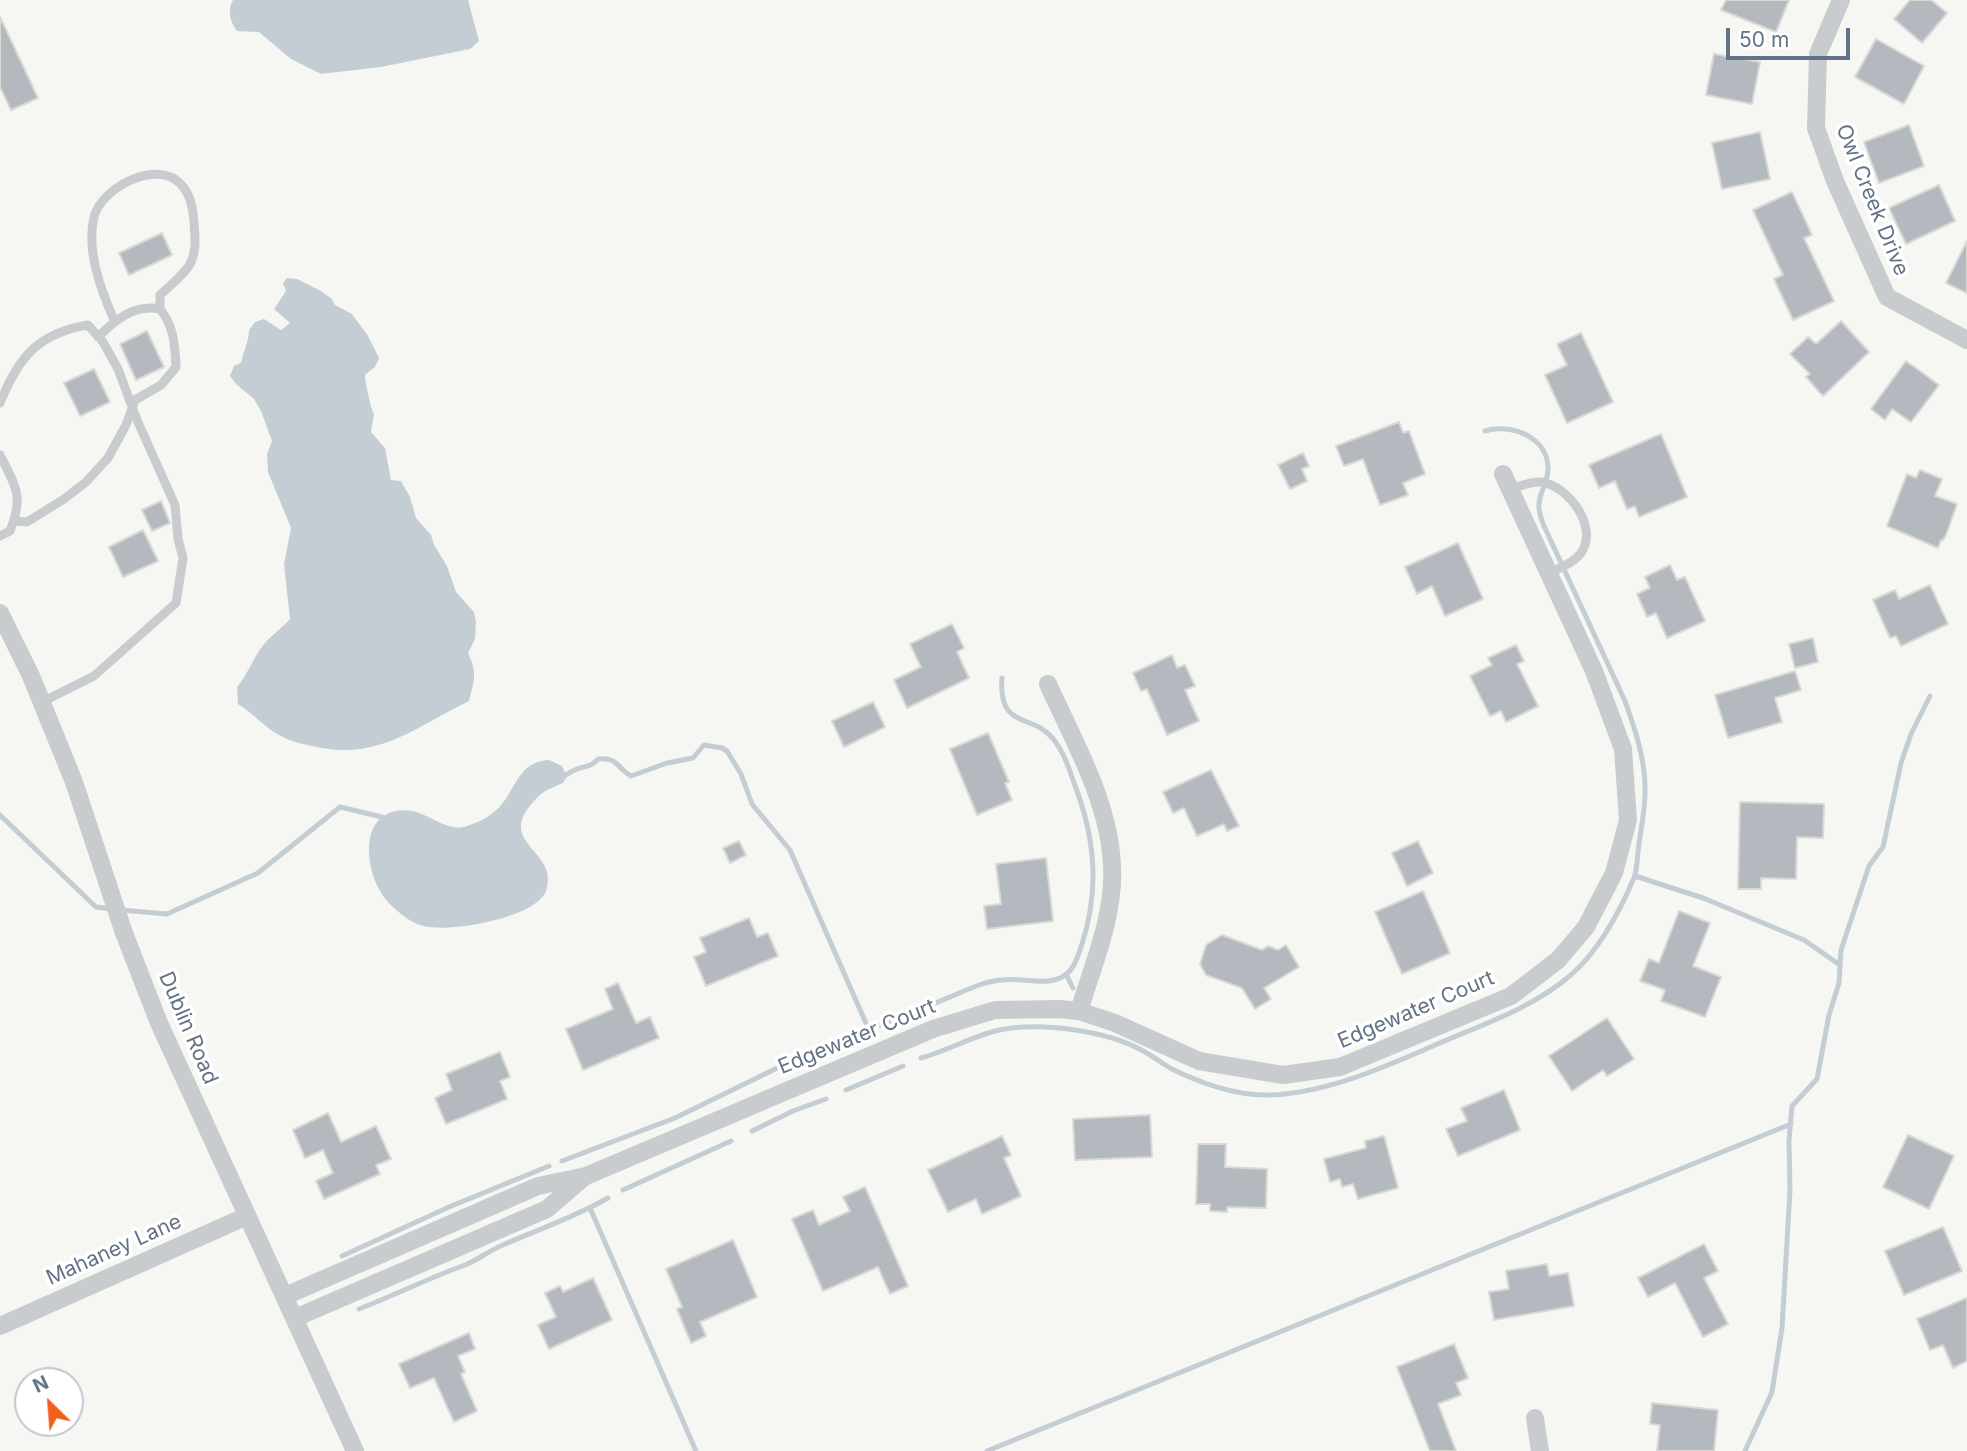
<!DOCTYPE html>
<style>
body{margin:0}
#map{position:relative;width:1967px;height:1451px;overflow:hidden;background:#f6f7f3;font-family:Inter,sans-serif}
canvas{display:block}
.north{position:absolute;left:14px;top:1367px;width:70px;height:70px;box-sizing:border-box;background:#fff;border:2px solid #c1c7cf;border-radius:50%;rotate:335deg;font-size:19px;font-weight:700;line-height:28px;text-align:center;color:#637386}
.north::after{content:'';display:block;margin:auto;width:24px;height:32px;background:#ee601b;clip-path:polygon(50% 0,100% 100%,50% 72%,0 100%)}
.scale{position:absolute;left:1726px;top:28px;width:124px;height:32px;box-sizing:border-box;border:4px solid #637386;border-top:0;padding-left:9px;font-size:21px;line-height:24px;white-space:nowrap;color:#637386;-webkit-text-stroke:5px #fff;paint-order:stroke}
</style>
<div id="map">
<canvas width="1967" height="1451"></canvas>
<div class="north">N</div>
<div class="scale">50 m</div>
</div>
<script>
const ctx = document.querySelector('canvas').getContext('2d');
ctx.lineJoin = 'round';
function fill(path, color) { ctx.fillStyle = color; ctx.fill(path, 'evenodd'); }
function strokePath(path, color, width, dash) { ctx.strokeStyle = color; ctx.lineWidth = width; ctx.lineCap = dash ? 'butt' : 'round'; ctx.setLineDash(dash || []); ctx.stroke(path); }
function label(font, color, halo, rows, align = 'center') {
  ctx.font = font + ' Inter,sans-serif'; ctx.lineWidth = 7; ctx.setLineDash([]); ctx.textBaseline = 'middle'; ctx.strokeStyle = halo; ctx.fillStyle = color; for (const [text, x, y, turn = 0] of rows) {
    ctx.save(); ctx.translate(x, y); ctx.rotate((+turn || 0) * Math.PI / 180); ctx.textAlign = isNaN(turn) ? turn : align; if (halo) ctx.strokeText(text, 0, 0); ctx.fillText(text, 0, 0); ctx.restore();
  }
}
const water = new Path2D(`
 M233,0H468L479,41L470,49L381,67L321,74L291,59L259,32L237,31C230,22 227,10 233,0Z
 M287,278L297,279L321,291L332,299L335,305L352,314L368,336L379,358L375,367L365,375C365,382 371,409 374,414L371,432L385,448L391,480L401,481L410,497L416,518L431,535L434,545L447,566L456,592L474,612L476,622L475,639L468,653C478,674 474,681 469,701C414,728 376,762 312,746C302,744 290,741 281,736C265,728 253,713 238,704L237,687C247,675 252,661 261,648C270,636 281,629 290,619L284,564L291,528L268,472L267,454L272,441L261,411L254,399L236,384L230,376L234,366L241,363C243,351 249,342 249,330L255,322L264,319L281,330L290,323L274,309L286,291L283,283Z
 M549,760L562,766L567,776L563,783C557,786 550,788 544,792C539,795 533,802 529,807C500,845 560,852 546,891C536,918 449,933 424,926C411,923 402,915 393,907C377,893 369,870 369,850C369,836 373,821 387,814C422,799 440,835 467,826C480,822 493,815 502,804C518,783 520,762 549,760Z`);
const stream = new Path2D(`
 M560,777C564,777 567,774 571,772C581,765 590,769 598,759C619,757 616,768 631,776L667,763L693,758L704,745L722,748L727,751L741,774L752,804L790,850L865,1021L868,1027L873,1028C901,1017 929,1006 957,994C971,988 986,981 1002,980C1022,977 1046,987 1064,976C1075,969 1078,955 1082,944C1100,888 1095,837 1074,783C1069,768 1064,753 1054,740C1033,712 998,731 1002,678
 M0,815L96,907L111,909
 M1635,876L1703,898L1804,940L1840,965
 M121,910L167,914L258,873L340,807L382,817L388,820
 M1066,974L1073,988
 M841,1041L873,1028
 M921,1058C946,1051 969,1038 995,1031C1038,1021 1107,1030 1145,1052C1154,1057 1163,1064 1172,1069C1200,1083 1237,1096 1268,1095C1324,1094 1385,1067 1435,1045C1481,1025 1531,1009 1571,975C1598,951 1620,911 1634,878C1637,870 1637,860 1638,852C1640,831 1646,809 1645,788C1645,759 1635,729 1625,701L1544,526C1542,520 1538,511 1539,505C1539,492 1549,481 1548,467C1547,437 1511,423 1485,431
 M846,1090L903,1066
 M752,1131L793,1111L826,1099
 M562,1161L675,1118L818,1048
 M623,1190L731,1141
 M590,1208L696,1451
 M342,1256L449,1207L549,1166
 M359,1309C395,1295 429,1278 465,1265C478,1260 490,1250 503,1245C537,1230 577,1216 608,1198
 M987,1451L1791,1124
 M1745,1451L1772,1392L1782,1328L1790,1190L1789,1141L1792,1106L1817,1079L1829,1015L1839,983L1841,950L1869,866L1883,847L1901,763L1911,734L1930,696`);
const building = new Path2D(`
 M1726,0H1789L1776,32L1721,10Z
 M1910,0H1931L1947,13L1922,43L1894,19Z
 M0,17L38,98L11,110L0,87Z
 M1876,39L1924,66L1904,104L1855,77Z
 M1714,54L1760,62L1752,104L1706,95Z
 M1909,125L1924,166L1879,183L1864,142Z
 M1760,132L1770,179L1722,189L1712,143Z
 M1939,185L1955,221L1906,244L1889,208Z
 M1792,192L1812,235L1804,238L1834,301L1793,320L1774,279L1783,275L1753,210Z
 M162,233L172,255L129,275L119,253Z
 M1967,241V293L1946,283Z
 M1841,321L1869,352L1823,396L1806,377L1810,374L1790,354L1808,337L1816,344Z
 M147,331L164,367L136,380L120,344Z
 M1581,333L1613,402L1567,423L1545,375L1567,365L1557,344Z
 M1906,361L1939,385L1911,422L1892,409L1885,420L1871,409Z
 M94,369L110,402L80,416L64,383Z
 M1399,422L1403,433L1409,431L1425,474L1403,483L1408,495L1380,505L1363,459L1344,466L1336,446Z
 M1661,434L1687,497L1639,517L1635,506L1627,509L1615,481L1599,488L1589,465Z
 M1303,453L1309,466L1302,469L1307,481L1290,489L1278,465Z
 M1920,470L1942,479L1935,496L1957,504L1946,535L1943,540H1941L1938,548L1887,526L1907,474L1916,478Z
 M161,501L170,523L152,531L142,510Z
 M143,530L158,561L123,577L109,547Z
 M1458,543L1483,599L1445,616L1432,586L1417,594L1405,567Z
 M1670,565L1677,580L1685,577L1705,621L1667,638L1656,613L1647,617L1637,594L1650,588L1645,577Z
 M1930,585L1948,624L1901,646L1896,636L1890,638L1873,600L1895,590L1899,599Z
 M952,624L964,648L957,652L969,678L907,708L894,680L921,667L910,644Z
 M1813,638L1818,662L1795,668L1789,644Z
 M1516,645L1524,661L1517,664L1538,706L1506,722L1501,711L1490,716L1470,676L1492,665L1488,658Z
 M1172,655L1177,668L1185,665L1195,686L1185,690L1199,721L1167,735L1147,689L1141,691L1133,673Z
 M1795,671L1801,690L1775,698L1782,722L1728,738L1715,695Z
 M873,702L885,727L844,747L832,721Z
 M988,733L1009,782L1005,783L1012,800L977,815L950,749Z
 M1211,770L1239,826L1227,831L1224,824L1197,836L1184,808L1173,813L1163,792Z
 M1740,802L1824,804L1823,838L1797,837L1796,879L1761,878V889H1738Z
 M739,841L746,855L730,863L723,848Z
 M1418,841L1433,873L1407,886L1392,853Z
 M1046,858L1053,921L987,929L984,906L1001,904L996,864Z
 M1423,891L1450,953L1402,974L1375,912Z
 M1679,911L1710,923L1693,966L1721,977L1705,1017L1661,1001L1665,990L1640,981L1649,959L1659,963Z
 M749,918L757,937L768,933L778,956L706,986L694,957L706,952L700,938Z
 M1222,935L1262,950L1268,946L1278,950L1286,945L1299,967L1264,988L1271,999L1255,1009L1242,988L1206,975L1200,964L1206,945Z
 M618,983L636,1023L650,1017L659,1038L583,1070L566,1029L613,1009L605,989Z
 M1607,1018L1634,1059L1607,1076L1603,1070L1572,1091L1549,1056Z
 M500,1052L510,1077L500,1081L507,1099L446,1124L435,1098L452,1090L446,1074Z
 M1504,1090L1520,1130L1458,1156L1446,1129L1467,1121L1461,1108Z
 M328,1113L341,1142L376,1126L391,1159L376,1165L380,1174L324,1199L316,1181L333,1173L323,1150L305,1158L293,1130Z
 M1150,1115L1152,1157L1075,1160L1073,1119Z
 M1908,1135L1954,1156L1929,1209L1883,1187Z
 M1002,1136L1011,1155L1004,1158L1021,1196L982,1214L976,1199L948,1212L928,1170Z
 M1384,1136L1398,1188L1358,1199L1353,1184L1342,1187L1340,1179L1330,1182L1324,1159L1366,1148L1365,1141Z
 M1198,1144H1226L1225,1167L1267,1169L1266,1208L1227,1207V1212L1210,1211V1204H1196Z
 M865,1187L908,1286L890,1294L878,1267L823,1291L792,1219L813,1210L819,1225L850,1211L843,1197Z
 M1943,1227L1962,1271L1904,1295L1885,1251Z
 M733,1240L757,1297L700,1322L706,1336L691,1343L677,1309L682,1307L666,1269Z
 M1704,1244L1718,1271L1704,1278L1728,1324L1703,1337L1675,1283L1648,1297L1638,1278Z
 M1547,1264L1549,1276L1568,1273L1574,1306L1494,1320L1489,1292L1509,1289L1506,1271Z
 M593,1278L612,1320L549,1349L538,1325L556,1317L545,1293L560,1286L563,1292Z
 M1967,1298V1361L1953,1368L1943,1345L1930,1350L1917,1319Z
 M469,1333L475,1349L458,1356L465,1372L461,1374L477,1411L454,1422L434,1378L410,1388L399,1364Z
 M1454,1344L1468,1378L1456,1383L1461,1395L1438,1404L1456,1451H1430L1397,1367Z
 M1652,1403L1718,1410L1714,1451H1657L1660,1425L1650,1424Z`);
const lane = new Path2D(`
 M114,320C101,290 86,251 94,217C101,189 151,162 176,180C190,190 193,207 194,223C195,237 197,251 190,264C184,275 169,286 160,295V309
 M0,403C18,358 38,333 88,325L103,342L118,369L137,420L175,505L178,539L183,558L176,603L94,676L42,702
 M0,455C16,487 24,496 10,531L0,536
 M1510,489C1520,486 1532,481 1542,482C1569,487 1599,527 1581,553C1574,563 1559,568 1549,573
 M14,521L27,522L64,499L86,482L108,458L126,425L135,400L161,385L176,367C175,345 174,326 160,309C134,304 115,320 98,337`);
const street = new Path2D(`
 M1841,0L1818,54L1816,128L1835,181L1887,297L1967,340
 M0,613L31,676L74,782L124,933L159,1023L355,1451
 M1048,684C1074,742 1109,801 1112,865C1115,914 1093,965 1079,1011
 M285,1296L538,1186L586,1176L933,1029L995,1010L1059,1009L1079,1011L1115,1023L1199,1061L1283,1075L1340,1067L1511,996L1558,960L1586,927L1614,873L1628,820L1623,749L1594,671L1503,474
 M295,1318L547,1209L583,1178
 M0,1326L247,1216
 M1535,1418L1540,1451`);
const streetNames = [
 ["Owl Creek Drive",1872,200,68],
 ["Edgewater Court",1416,1010,-23],
 ["Dublin Road",188,1028,67],
 ["Edgewater Court",857,1037,-22],
 ["Mahaney Lane",114,1250,-24]
];
fill(water, '#c4cdd3');
strokePath(stream, '#c4cdd3', 5);
fill(building, '#b3b9bf');
strokePath(building, '#d8d8d5', 2);
strokePath(lane, '#c9cccf', 9);
strokePath(street, '#c9cccf', 18);
label('21px', '#637386', '#fff', streetNames);
</script>
